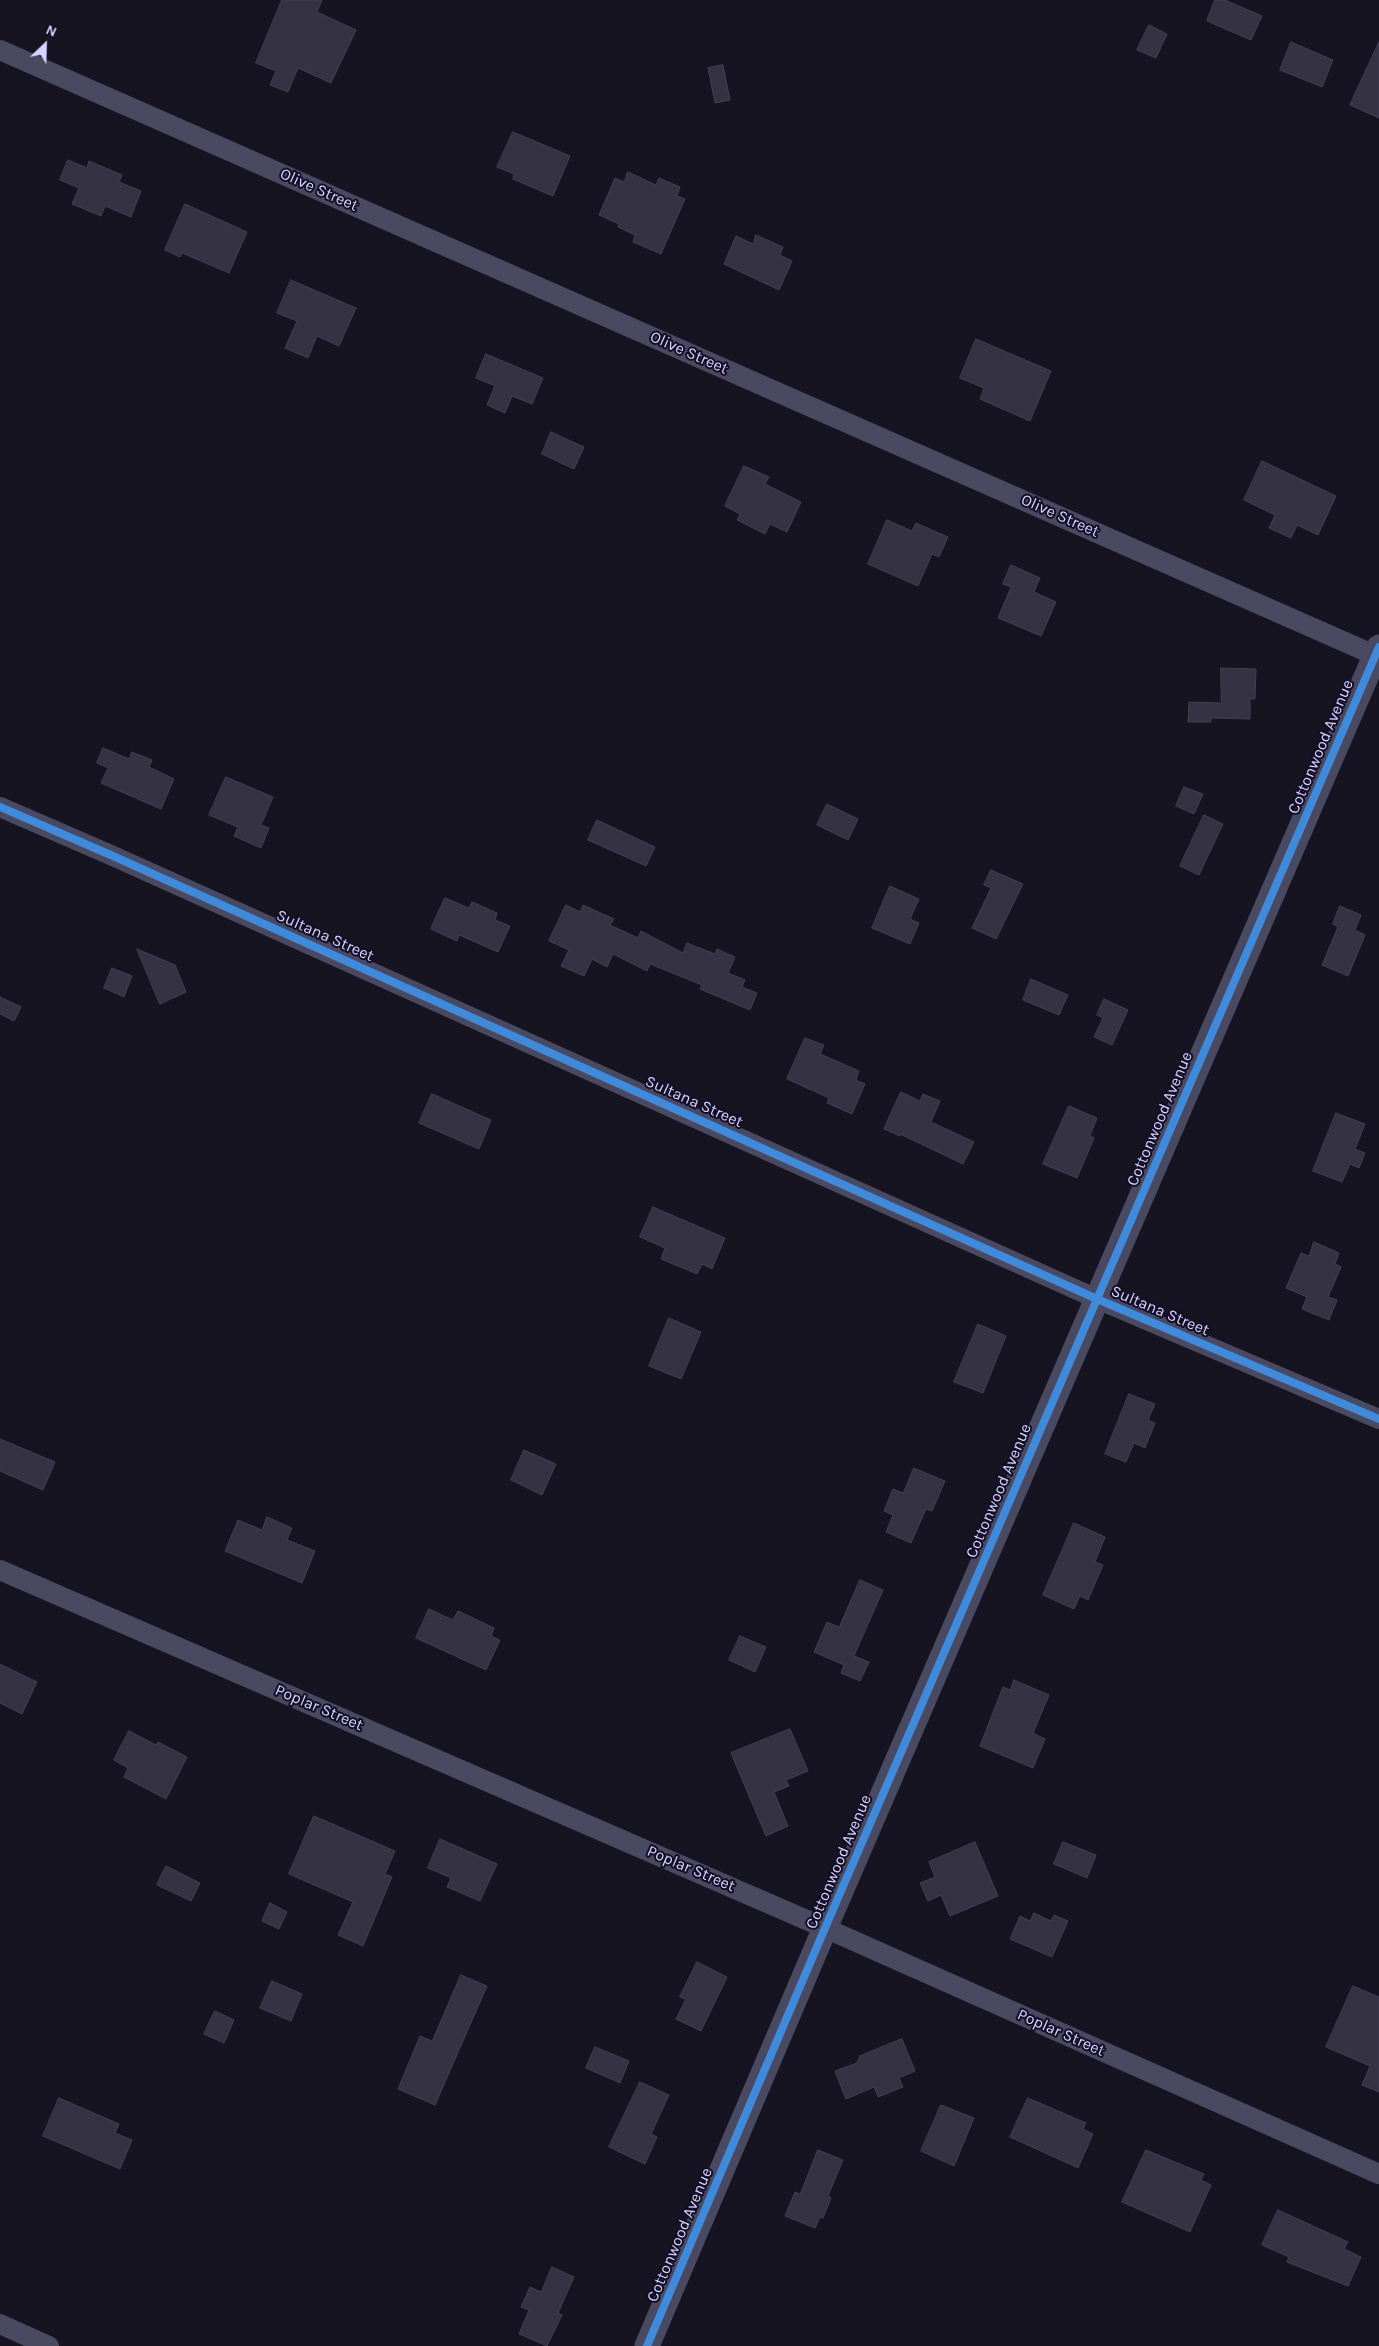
<!DOCTYPE html>
<style>
body{margin:0}
#map{position:relative;width:1379px;height:2346px;overflow:hidden;background:#161421;font-family:Karla,sans-serif}
canvas{display:block}
.north{position:absolute;left:20px;top:20px;width:50px;height:50px;-webkit-text-stroke:4px #130f26;paint-order:stroke;rotate:24deg;font-size:14px;font-weight:700;line-height:20px;text-align:center;color:#d9d4ff}
.north::after{content:'';display:block;margin:auto;width:18px;height:22px;background:#d9d4ff;clip-path:polygon(50% 0,100% 100%,50% 72%,0 100%)}
</style>
<div id="map">
<canvas width="1379" height="2346"></canvas>
<div class="north">N</div>
</div>
<script>
const ctx = document.querySelector('canvas').getContext('2d');
ctx.lineJoin = 'round';
function fill(path, color) { ctx.fillStyle = color; ctx.fill(path, 'evenodd'); }
function strokePath(path, color, width, dash) { ctx.strokeStyle = color; ctx.lineWidth = width; ctx.lineCap = dash ? 'butt' : 'round'; ctx.setLineDash(dash || []); ctx.stroke(path); }
function label(font, color, halo, rows, align = 'center') {
  ctx.font = font + ' Karla,sans-serif'; ctx.lineWidth = 4; ctx.setLineDash([]); ctx.textBaseline = 'middle'; ctx.strokeStyle = halo; ctx.fillStyle = color; for (const [text, x, y, turn = 0] of rows) {
    ctx.save(); ctx.translate(x, y); ctx.rotate((+turn || 0) * Math.PI / 180); ctx.textAlign = isNaN(turn) ? turn : align; if (halo) ctx.strokeText(text, 0, 0); ctx.fillText(text, 0, 0); ctx.restore();
  }
}
const building = new Path2D(`
 M282,0H322L317,12L356,30L331,83L298,68L288,92L270,85L276,71L256,63Z
 M1215,0H1225L1262,16L1251,40L1207,21Z
 M1149,25L1167,34L1156,58L1137,50Z
 M1291,42L1333,60L1322,87L1280,70Z
 M1379,42V118L1350,105Z
 M723,65L730,100L715,103L708,68Z
 M513,132L570,156L553,196L513,179L514,174L497,167Z
 M68,160L87,168L89,161L122,175L119,182L141,191L131,217L105,206L101,216L72,204L79,188L60,180Z
 M628,172L656,185L659,178L680,187L677,196L685,199L661,254L633,242L635,235L618,227L619,224L599,215L615,178L624,182Z
 M185,204L247,232L229,273L182,253L180,257L165,250Z
 M756,235L783,247L780,255L792,261L779,290L724,264L736,236L753,244Z
 M291,280L356,308L339,346L317,336L308,358L285,348L297,321L277,313Z
 M976,339L1051,371L1030,421L980,399L984,388L960,378Z
 M486,354L543,378L532,404L512,396L505,413L487,405L495,386L476,378Z
 M551,432L584,447L574,469L542,454Z
 M1262,461L1336,496L1318,535L1297,525L1291,538L1269,528L1275,515L1244,500Z
 M744,466L769,477L765,484L801,502L787,532L770,524L765,534L737,520L740,514L725,506Z
 M887,520L912,531L916,523L948,537L939,557L932,554L918,586L868,564Z
 M1011,565L1040,578L1034,592L1056,602L1041,636L998,618L1011,587L1003,584Z
 M1221,668L1256,669L1255,699H1250V719L1211,718V722H1188L1189,702L1221,703Z
 M103,748L129,759L132,752L152,760L149,767L174,779L161,809L101,783L108,768L97,763Z
 M226,777L273,797L261,825L269,828L261,848L234,836L238,827L209,815Z
 M1184,787L1203,794L1194,814L1176,806Z
 M827,804L858,819L848,840L817,825Z
 M1204,815L1223,824L1199,875L1180,866Z
 M597,820L655,847L646,866L588,840Z
 M991,870L1023,884L996,939L972,928L991,888L984,885Z
 M890,886L919,899L910,919L919,923L910,944L872,928Z
 M445,898L469,908L472,902L497,913L495,920L510,926L498,952L459,935L457,941L431,929Z
 M566,905L580,912L583,905L614,919L610,925L638,938L641,931L683,953L687,943L715,954L717,949L735,957L728,973L745,980L742,987L757,993L750,1010L700,989L702,985L650,964L647,971L613,954L607,967L592,959L584,976L561,966L569,950L549,941Z
 M1340,906L1361,915L1355,930L1365,935L1348,976L1322,965L1338,927L1333,924Z
 M137,949L175,965L186,992L160,1004Z
 M112,968L132,976L124,997L104,988Z
 M1031,979L1068,995L1059,1015L1023,1000Z
 M0,997L21,1007L14,1021L0,1014Z
 M1104,999L1128,1010L1112,1045L1094,1037L1103,1018L1097,1015Z
 M805,1038L824,1045L820,1054L859,1071L856,1080L865,1084L852,1114L827,1103L829,1098L787,1079Z
 M901,1092L920,1101L923,1094L940,1101L931,1122L974,1142L963,1164L900,1134V1136L884,1129Z
 M432,1094L491,1120L479,1149L419,1123Z
 M1069,1106L1097,1118L1090,1136L1094,1138L1077,1178L1043,1164Z
 M1336,1113L1365,1124L1355,1149L1365,1153L1359,1168L1350,1164L1342,1182L1313,1171Z
 M653,1207L725,1238L712,1269L702,1264L697,1274L661,1259L665,1248L640,1237Z
 M1314,1242L1339,1253L1335,1264L1341,1267L1328,1297L1337,1300L1329,1320L1302,1309L1307,1297L1286,1288L1301,1253L1309,1256Z
 M669,1318L701,1332L681,1379L649,1366Z
 M978,1324L1006,1336L983,1393L954,1382Z
 M1129,1394L1155,1404L1148,1420L1155,1423L1145,1448L1134,1443L1126,1462L1105,1454Z
 M0,1439L55,1462L43,1490L0,1471Z
 M524,1450L556,1464L542,1495L511,1480Z
 M914,1468L945,1481L932,1511L926,1509L911,1543L886,1532L893,1515L884,1511L893,1489L903,1493Z
 M267,1517L292,1528L287,1540L315,1551L302,1583L225,1551L238,1520L262,1530Z
 M1074,1523L1105,1537L1095,1562L1103,1565L1088,1600L1080,1596L1074,1609L1043,1595Z
 M860,1580L883,1590L854,1656L869,1662L860,1681L841,1673L844,1665L814,1652L827,1622L839,1627Z
 M429,1609L453,1620L458,1611L494,1628L491,1636L500,1640L486,1670L416,1638Z
 M740,1636L766,1647L755,1672L729,1660Z
 M0,1664L37,1682L22,1714L0,1703Z
 M1014,1680L1049,1695L1033,1733L1045,1739L1033,1768L980,1746L1003,1687L1010,1690Z
 M790,1729L808,1771L786,1780L789,1786L774,1792L788,1826L766,1836L731,1753Z
 M129,1731L156,1745L158,1742L187,1757L166,1799L124,1777L128,1768L114,1760Z
 M314,1816L395,1851L385,1874L392,1877L363,1946L338,1935L353,1902L289,1874Z
 M440,1839L497,1864L480,1901L447,1887L451,1878L428,1868Z
 M975,1842L998,1896L950,1916L941,1895L928,1901L920,1883L935,1877L929,1862Z
 M1063,1842L1096,1855L1087,1878L1054,1864Z
 M166,1866L200,1883L191,1901L157,1885Z
 M270,1903L287,1912L279,1929L262,1921Z
 M1034,1913L1051,1921L1054,1915L1068,1921L1052,1957L1010,1939L1020,1916L1030,1921Z
 M697,1962L727,1977L701,2031L676,2019L686,1999L680,1997Z
 M461,1975L487,1986L435,2105L398,2089L420,2036L432,2041Z
 M272,1981L302,1994L291,2021L260,2008Z
 M1353,1986L1379,1997V2092L1362,2085L1370,2066L1326,2047Z
 M215,2011L234,2020L224,2043L204,2034Z
 M902,2039L915,2071L899,2078L903,2087L878,2097L874,2087L846,2099L835,2071L857,2063L860,2056Z
 M595,2047L629,2061L620,2083L586,2068Z
 M640,2082L669,2095L651,2134L657,2137L645,2164L609,2147Z
 M59,2098L119,2124L115,2133L132,2140L120,2169L43,2136Z
 M1028,2098L1086,2123L1083,2129L1093,2134L1078,2168L1010,2137Z
 M941,2105L974,2118L954,2166L921,2151Z
 M818,2150L843,2160L828,2196L831,2198L823,2218L820,2217L815,2228L785,2216L795,2192L800,2194Z
 M1146,2150L1204,2174L1201,2180L1211,2185L1190,2232L1122,2202Z
 M1278,2210L1348,2242L1344,2249L1361,2257L1348,2286L1287,2262L1289,2257L1262,2245Z
 M552,2267L574,2277L558,2313L562,2315L547,2346L519,2334L529,2310L521,2307L530,2287L541,2292Z`);
const minor = new Path2D(`
 M0,50L1379,657
 M0,807L113,856L1097,1299L1379,1419
 M0,1570L825,1928L1379,2174
 M0,2324L49,2346`);
const tertiary = new Path2D(`
 M647,2346L825,1928L1379,647`);
const cycleway = new Path2D(`
 M0,807L113,856L1097,1299L1379,1419
 M647,2346L825,1928L1379,647`);
const streetNames = [
 ["Olive Street",319,190,24],
 ["Olive Street",689,353,24],
 ["Olive Street",1060,516,24],
 ["Cottonwood Avenue",1321,747,-67],
 ["Sultana Street",325,936,24],
 ["Sultana Street",694,1102,24],
 ["Cottonwood Avenue",1160,1119,-67],
 ["Sultana Street",1160,1311,23],
 ["Cottonwood Avenue",999,1491,-67],
 ["Poplar Street",319,1708,23],
 ["Cottonwood Avenue",839,1862,-67],
 ["Poplar Street",691,1869,23],
 ["Poplar Street",1061,2033,24],
 ["Cottonwood Avenue",680,2235,-67]
];
fill(building, '#343243');
strokePath(building, '#433f54', 1);
strokePath(minor, '#4a4962', 20);
strokePath(tertiary, '#4a4962', 25);
strokePath(cycleway, '#408adc', 8);
label('16px', '#d9d4ff', '#130f26', streetNames);
</script>
